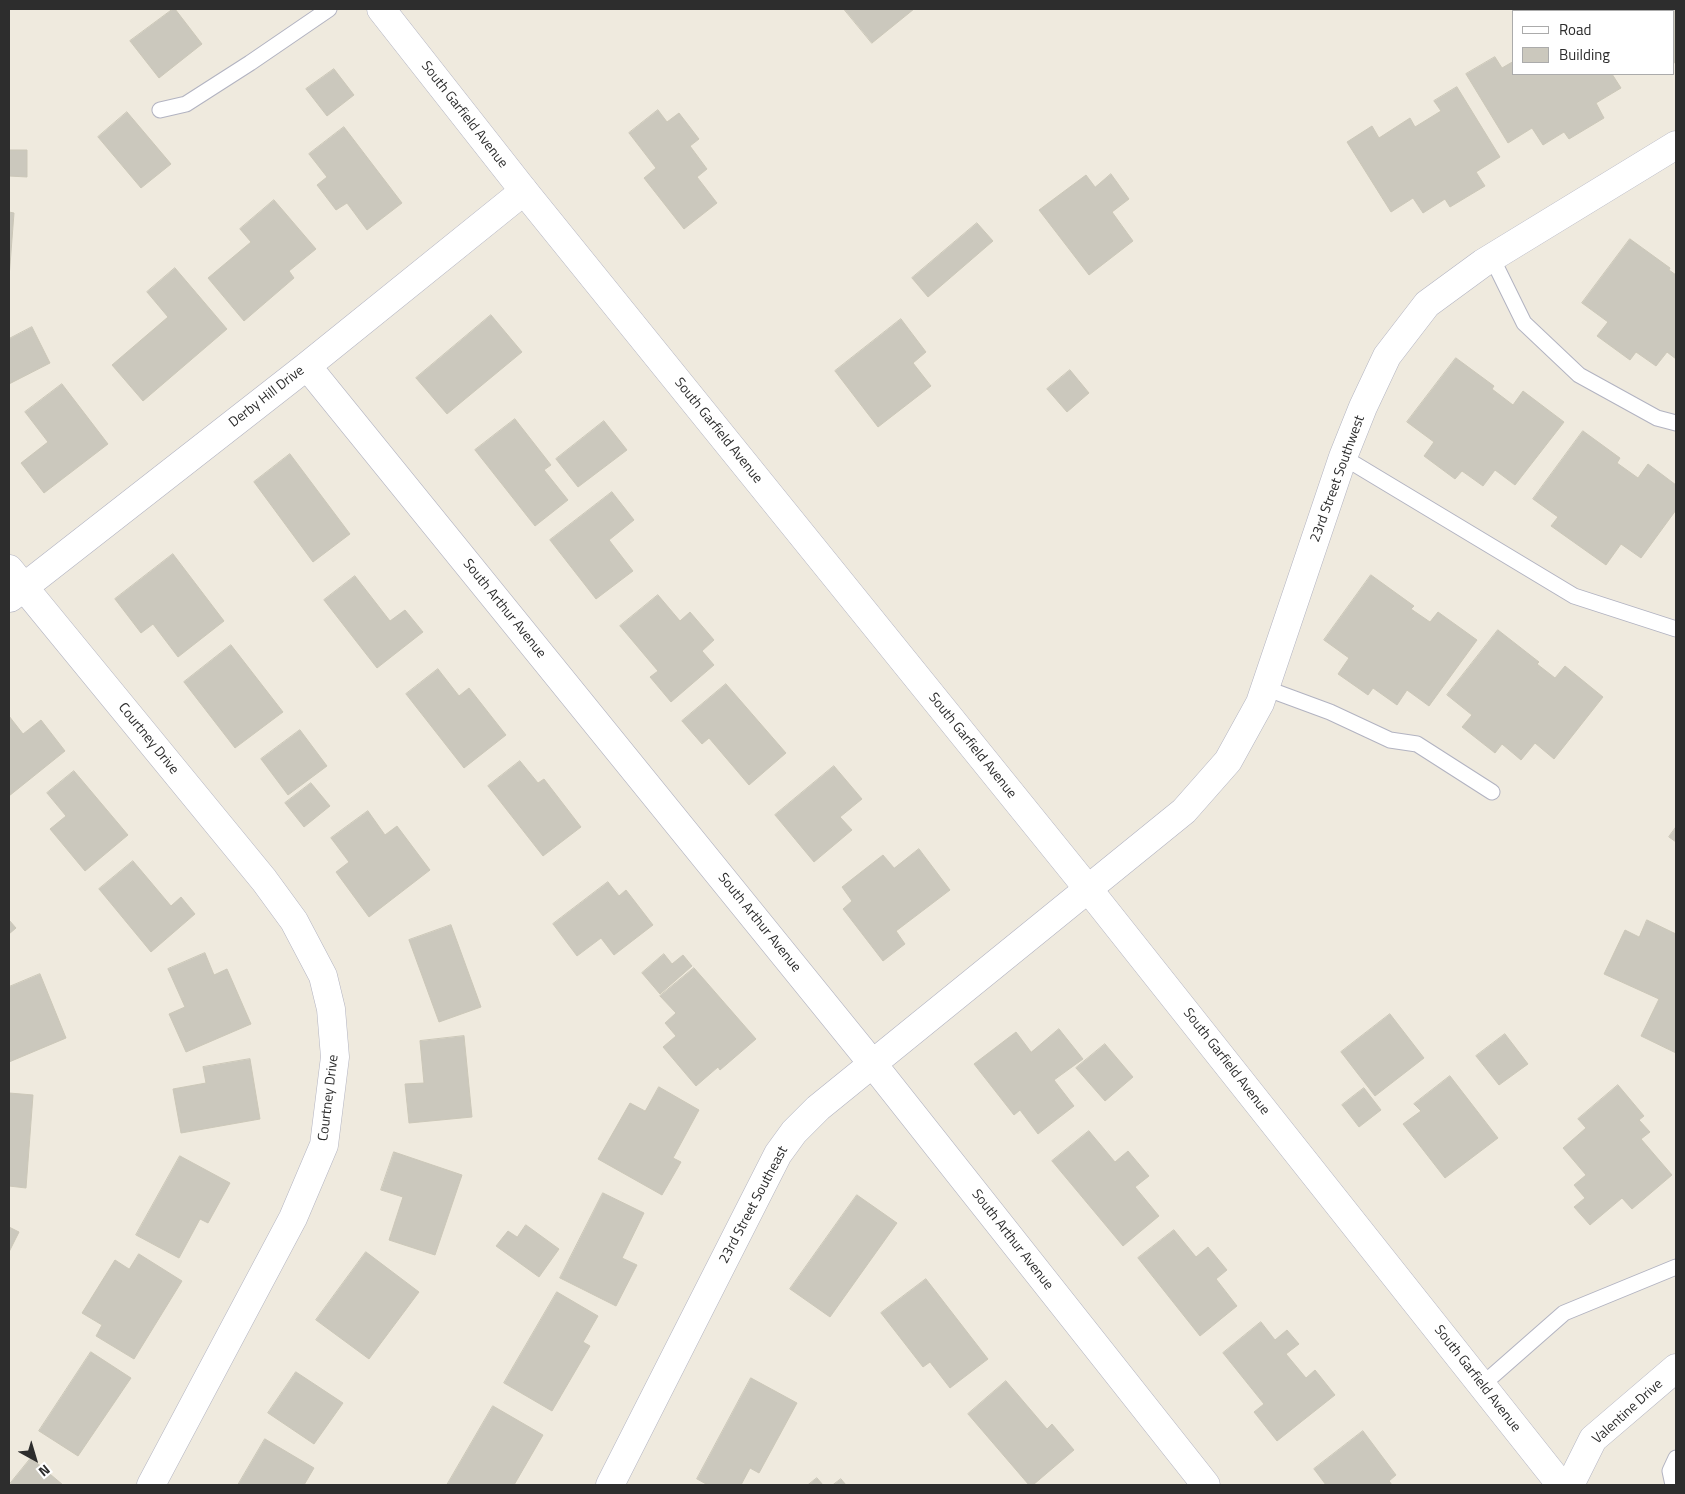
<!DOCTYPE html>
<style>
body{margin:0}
#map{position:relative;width:1685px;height:1494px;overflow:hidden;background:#efeade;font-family:"Titillium Web",sans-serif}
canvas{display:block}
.frame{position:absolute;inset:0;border:10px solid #2d2d2d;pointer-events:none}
.legend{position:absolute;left:1512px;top:10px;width:162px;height:65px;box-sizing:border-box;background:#fff;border:1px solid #ababab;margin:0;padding:6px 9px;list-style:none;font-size:15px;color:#2d2d2d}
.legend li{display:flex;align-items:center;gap:10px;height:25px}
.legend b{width:25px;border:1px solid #ababab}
.north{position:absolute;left:10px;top:1434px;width:50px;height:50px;-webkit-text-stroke:4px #fff;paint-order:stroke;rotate:141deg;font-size:14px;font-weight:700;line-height:20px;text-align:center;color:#2d2d2d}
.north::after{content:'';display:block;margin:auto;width:18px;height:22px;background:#2d2d2d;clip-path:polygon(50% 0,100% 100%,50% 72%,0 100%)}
</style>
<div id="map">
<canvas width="1685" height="1494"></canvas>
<div class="frame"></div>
<ul class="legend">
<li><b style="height:6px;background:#fff"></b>Road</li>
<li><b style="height:14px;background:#cbc8bd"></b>Building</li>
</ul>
<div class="north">N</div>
</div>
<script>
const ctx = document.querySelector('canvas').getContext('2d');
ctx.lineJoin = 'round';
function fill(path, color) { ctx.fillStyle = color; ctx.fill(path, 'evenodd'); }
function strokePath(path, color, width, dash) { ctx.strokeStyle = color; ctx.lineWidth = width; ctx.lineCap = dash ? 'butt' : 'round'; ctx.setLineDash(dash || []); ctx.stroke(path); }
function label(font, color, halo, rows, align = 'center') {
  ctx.font = font + ' "Titillium Web",sans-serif'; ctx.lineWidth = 4; ctx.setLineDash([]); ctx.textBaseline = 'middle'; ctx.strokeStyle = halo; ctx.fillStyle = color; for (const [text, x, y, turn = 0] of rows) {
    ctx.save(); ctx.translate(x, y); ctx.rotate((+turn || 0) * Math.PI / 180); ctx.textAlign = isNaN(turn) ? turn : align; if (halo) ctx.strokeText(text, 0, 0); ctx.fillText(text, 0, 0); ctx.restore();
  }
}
const building = new Path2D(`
 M173,9H175L202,44L159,78L130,41Z
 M844,9H914L872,43Z
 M1589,9H1676V62L1674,63V11H1590Z
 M1495,57L1502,68L1514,61V74H1612L1621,88L1596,103L1604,118L1569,139L1564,132L1543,145L1532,128L1508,143L1466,74Z
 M334,69L354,95L327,116L306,89Z
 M1457,87L1500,157L1476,172L1485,186L1450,207L1445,199L1423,213L1413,198L1391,212L1347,142L1372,126L1379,138L1410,118L1415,127L1441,111L1434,101Z
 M658,110L667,122L679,113L699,139L690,146L707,169L697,177L717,203L684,229L644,178L656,168L629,133Z
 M127,112L171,164L141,188L98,137Z
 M344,127L402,203L367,230L347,203L336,210L317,185L327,177L309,154Z
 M9,150H27V177L9,176Z
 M1111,174L1129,199L1112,212L1133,241L1089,275L1039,210L1086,175L1095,187Z
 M274,200L316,249L289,271L294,278L244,321L208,278L251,242L240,229Z
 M9,212L14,213L9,278Z
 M977,223L993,241L928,297L912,278Z
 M1630,239L1670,268L1669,270L1676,275V359L1667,352L1656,366L1636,352L1630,360L1597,336L1608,322L1582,303Z
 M175,268L227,329L143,401L112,365L168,317L147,292Z
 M491,315L522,352L447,414L416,378Z
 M901,319L926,352L913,363L931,386L878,427L835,371Z
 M32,327L50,363L9,384V339Z
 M1456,358L1494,386L1492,389L1513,405L1523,391L1564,422L1515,485L1495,470L1483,486L1462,471L1455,479L1424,456L1434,442L1407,422Z
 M1070,370L1089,393L1067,412L1047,389Z
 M62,384L108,444L44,493L21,463L48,442L25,412Z
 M515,419L551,465L544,470L568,500L535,526L475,450Z
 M604,421L627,450L578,487L556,459Z
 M1583,431L1620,458L1617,463L1638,478L1648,464L1676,485V510L1641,558L1621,544L1606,565L1551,526L1558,517L1533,499Z
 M290,454L350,534L313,562L254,482Z
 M612,492L634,520L609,540L633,571L596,599L550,540Z
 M173,554L224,621L178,657L153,624L141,633L115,599Z
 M1371,575L1414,606L1411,609L1430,622L1438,612L1477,640L1429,706L1407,690L1397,705L1373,688L1368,695L1338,674L1349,658L1324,640Z
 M355,576L390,621L405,610L423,632L377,668L324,600Z
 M658,595L680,621L690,612L714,640L702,651L714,665L671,702L650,677L658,671L620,626Z
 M1498,630L1539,662L1537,664L1555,678L1565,666L1603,697L1554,759L1535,743L1521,760L1502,744L1495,753L1462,727L1472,715L1447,695Z
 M231,645L283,712L235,748L184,682Z
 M438,669L459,696L469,688L506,735L464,768L406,694Z
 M726,684L786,753L749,785L709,738L702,744L682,721Z
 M9,716L23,734L41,720L65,751L9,796Z
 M300,730L327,766L288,795L261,759Z
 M520,761L538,783L544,779L581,827L543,856L488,786Z
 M834,766L862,799L840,817L852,830L814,862L775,815Z
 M74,771L128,835L85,871L50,829L66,816L47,793Z
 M311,783L330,806L304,827L285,803Z
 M368,811L385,835L397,826L430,870L369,917L336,872L349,862L331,838Z
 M1676,827V842L1669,837Z
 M919,849L950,890L896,931L905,944L883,961L843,909L852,901L842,887L883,855L894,868Z
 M133,861L171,906L181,897L195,914L151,952L99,889Z
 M608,882L619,896L626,890L653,925L614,955L601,938L577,956L553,924Z
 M9,920L16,928L9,934Z
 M1647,920L1676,934V1053L1641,1036L1659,999L1604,974L1625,930L1639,937Z
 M451,925L481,1007L439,1022L409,940Z
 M205,953L214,975L227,969L251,1024L186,1052L169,1014L185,1007L168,969Z
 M664,954L672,964L683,955L692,966L660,994L642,973Z
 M694,968L756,1039L720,1070L718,1067L696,1086L663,1047L676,1036L665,1023L676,1013L660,996Z
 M40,974L66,1038L9,1062V987Z
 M1390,1014L1424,1058L1375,1096L1341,1052Z
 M1059,1029L1083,1059L1054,1080L1074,1106L1038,1134L1020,1110L1014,1115L974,1064L1016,1032L1031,1052Z
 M1505,1034L1528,1064L1499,1085L1476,1056Z
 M464,1036L472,1117L409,1123L405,1084L424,1083L420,1041Z
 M1105,1044L1133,1077L1105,1101L1076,1068Z
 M250,1059L260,1119L181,1133L173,1089L206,1083L203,1067Z
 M1450,1076L1498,1138L1445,1178L1403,1124L1421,1111L1414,1104Z
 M1618,1085L1644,1116L1639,1120L1650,1132L1641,1139L1672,1175L1632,1209L1622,1198L1590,1225L1574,1207L1585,1198L1574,1185L1586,1175L1563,1148L1586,1128L1578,1119Z
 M659,1087L699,1110L673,1158L681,1162L662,1195L598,1159L630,1103L645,1111Z
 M1364,1088L1381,1110L1359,1127L1342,1105Z
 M9,1093L33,1095L26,1188L9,1186Z
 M1089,1131L1115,1162L1128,1151L1149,1176L1135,1187L1159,1216L1123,1246L1052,1161Z
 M394,1152L462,1175L435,1255L389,1240L403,1197L381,1190Z
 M180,1156L230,1183L208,1223L200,1219L179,1258L136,1235Z
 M603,1193L644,1213L622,1258L637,1265L616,1306L560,1278Z
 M857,1195L897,1223L830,1317L790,1289Z
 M526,1225L559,1249L539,1277L496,1246L508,1231L517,1237Z
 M9,1227L19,1232L9,1252Z
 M1174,1230L1196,1257L1208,1247L1227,1270L1216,1279L1237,1306L1200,1336L1138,1258Z
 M366,1252L419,1292L369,1359L316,1320Z
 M139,1254L182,1281L134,1359L96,1336L102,1325L82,1313L115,1260L129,1269Z
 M926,1279L988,1359L950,1388L930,1362L923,1367L881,1313Z
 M557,1292L598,1316L583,1342L590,1346L552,1411L504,1383Z
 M1261,1322L1275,1340L1287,1330L1299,1344L1286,1354L1306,1378L1315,1370L1335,1395L1277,1441L1254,1412L1264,1404L1223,1353Z
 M91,1352L131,1378L78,1456L39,1431Z
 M296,1372L343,1403L314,1444L268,1413Z
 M751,1378L797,1403L759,1473L750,1468L741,1485H708L697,1479Z
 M1006,1381L1047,1429L1052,1424L1074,1450L1033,1485H1029L968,1414Z
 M493,1406L543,1435L514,1485H447Z
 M1363,1431L1396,1475L1389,1481L1392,1485H1326L1314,1469Z
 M265,1439L314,1468L304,1485H238Z
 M31,1458L63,1485H9Z
 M817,1478L823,1485H808Z
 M841,1479L846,1485H833Z`);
const lane = new Path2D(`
 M160,110L186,104L250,63L329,9
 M1492,258L1524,323L1579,375L1657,418L1676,423
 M1343,457L1574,596L1676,629
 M1265,688L1330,712L1390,740L1417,744L1492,792
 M1482,1385L1564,1313L1676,1267
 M1673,1485L1670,1471L1676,1458`);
const street = new Path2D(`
 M307,366L872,1063L1206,1485
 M9,569L264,880L294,921L323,976L331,1009L335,1057L324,1145L293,1218L151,1485
 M10,598L307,366L524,191
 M610,1485L778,1154L794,1132L818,1108L1184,811L1228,761L1260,703L1343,457L1363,407L1387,356L1427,304L1483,263L1676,145
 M1570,1485L1593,1439L1676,1368`);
const secondary = new Path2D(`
 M381,9L524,191L1089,890L1561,1485`);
const streetNames = [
 ["South Garfield Avenue",464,115,52],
 ["Derby Hill Drive",267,397,-38],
 ["South Garfield Avenue",718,431,51],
 ["23rd Street Southwest",1338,479,-70],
 ["South Arthur Avenue",504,609,51],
 ["Courtney Drive",148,739,51],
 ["South Garfield Avenue",972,746,51],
 ["South Arthur Avenue",759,923,51],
 ["South Garfield Avenue",1226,1062,52],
 ["Courtney Drive",329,1098,-83],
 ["23rd Street Southeast",754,1205,-62],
 ["South Arthur Avenue",1012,1240,52],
 ["South Garfield Avenue",1477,1379,52],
 ["Valentine Drive",1628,1412,-42]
];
fill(building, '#cbc8bd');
strokePath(building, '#cbc7b8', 1);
strokePath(lane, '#b2b3c1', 17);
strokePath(street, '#b2b3c1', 29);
strokePath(secondary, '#b2b3c1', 29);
strokePath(lane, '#fff', 15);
strokePath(street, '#fff', 28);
strokePath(secondary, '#fff', 28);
label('14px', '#2d2d2d', '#fff', streetNames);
</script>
